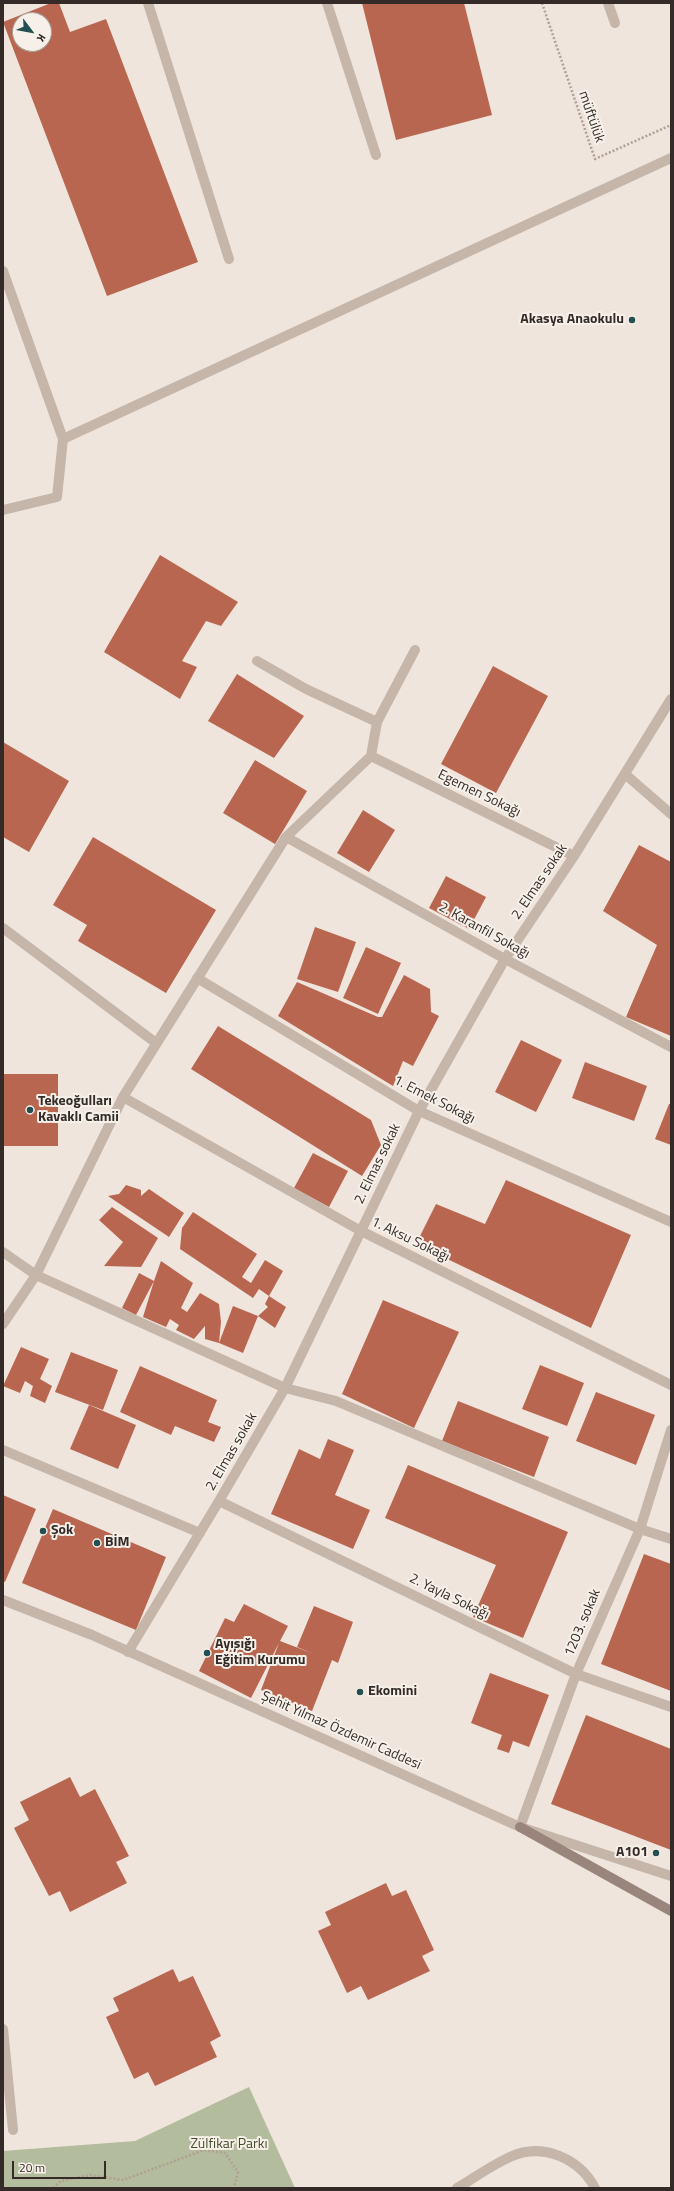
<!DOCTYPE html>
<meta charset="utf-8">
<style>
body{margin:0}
#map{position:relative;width:674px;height:2191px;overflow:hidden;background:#efe5dc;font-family:"Titillium Web",sans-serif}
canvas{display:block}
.frame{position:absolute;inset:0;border:4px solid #342b28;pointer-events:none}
.north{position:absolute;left:12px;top:12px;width:40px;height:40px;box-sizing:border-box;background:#f7f0e8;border:1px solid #a9a19b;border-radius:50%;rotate:122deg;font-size:11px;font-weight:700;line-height:16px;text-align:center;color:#342b28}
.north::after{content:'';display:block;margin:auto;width:14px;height:18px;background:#224f51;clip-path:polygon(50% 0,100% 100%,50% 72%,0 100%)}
.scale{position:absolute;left:12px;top:2161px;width:94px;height:18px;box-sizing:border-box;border:2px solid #342b28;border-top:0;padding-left:5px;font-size:12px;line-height:14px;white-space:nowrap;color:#342b28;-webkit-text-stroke:3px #f7f0e8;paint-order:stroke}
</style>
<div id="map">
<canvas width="674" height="2191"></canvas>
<div class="frame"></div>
<div class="north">K</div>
<div class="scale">20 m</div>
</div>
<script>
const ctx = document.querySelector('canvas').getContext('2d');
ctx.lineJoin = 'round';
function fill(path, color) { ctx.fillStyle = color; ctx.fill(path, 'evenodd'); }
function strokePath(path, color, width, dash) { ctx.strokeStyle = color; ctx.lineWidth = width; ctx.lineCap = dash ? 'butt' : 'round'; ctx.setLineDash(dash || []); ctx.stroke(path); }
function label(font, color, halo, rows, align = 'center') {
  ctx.font = font + ' "Titillium Web",sans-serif'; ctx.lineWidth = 4; ctx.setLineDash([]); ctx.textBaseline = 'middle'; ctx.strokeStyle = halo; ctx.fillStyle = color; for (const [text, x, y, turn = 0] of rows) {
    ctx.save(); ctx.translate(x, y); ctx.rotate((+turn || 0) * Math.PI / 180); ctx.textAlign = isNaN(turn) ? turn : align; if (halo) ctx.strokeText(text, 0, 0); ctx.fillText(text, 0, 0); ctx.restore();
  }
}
const green = new Path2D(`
 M249,2087L295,2188H3V2151L135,2141Z`);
const building = new Path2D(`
 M51,3H59L70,32L106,19L198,262L107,296L3,22ZM20,20H44V44H20Z
 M362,3H464L492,115L396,140Z
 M160,555L238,602L221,626L206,621L182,661L197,667L180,699L104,652Z
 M493,666L548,696L496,793L441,764Z
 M237,674L304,716L274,758L208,721Z
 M3,742L69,781L29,852L3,837Z
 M255,760L307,791L275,844L223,813Z
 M363,810L395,830L369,872L337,853Z
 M93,837L216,910L166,993L78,941L87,925L53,905Z
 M639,845L671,862V1036L626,1017L657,945L603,911Z
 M446,876L486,897L469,929L429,908Z
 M315,927L356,942L338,992L297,979Z
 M366,947L401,963L378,1014L343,998Z
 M404,975L430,989L431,1012L439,1016L413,1066L403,1061L393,1086L278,1016L297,982L378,1017H382Z
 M218,1026L371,1120L381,1145L362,1176L191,1069Z
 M521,1040L562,1060L536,1112L495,1092Z
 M585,1062L647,1086L634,1121L572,1098Z
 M3,1074H58V1146H3Z
 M669,1104H671V1145L655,1139Z
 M313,1153L348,1171L329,1207L294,1188Z
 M506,1180L631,1235L591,1328L416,1244L436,1204L485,1224Z
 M126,1185L141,1190V1196L149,1189L184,1213L169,1237L108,1196L119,1194Z
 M112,1207L158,1238L141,1267L104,1266L123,1242L99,1220Z
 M193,1212L257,1254L242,1277L251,1283L265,1260L283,1271L269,1296L259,1289L253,1298L180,1249L182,1228Z
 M161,1261L193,1283L181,1308L187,1312L200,1293L219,1304L221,1322L219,1343L205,1339V1326L194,1339L176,1330L179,1325L170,1319L166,1327L143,1317L154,1281L136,1315L122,1308L139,1273L154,1281Z
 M269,1296L286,1307L275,1328L258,1316L268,1307L265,1304Z
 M383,1300L459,1332L414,1428L342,1394Z
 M233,1306L258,1316L243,1353L219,1343Z
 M21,1347L49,1359L40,1379L52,1386L45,1403L30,1396L33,1386L25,1381L20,1393L3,1386Z
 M71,1352L118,1370L103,1410L55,1392Z
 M540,1365L584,1383L567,1426L522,1409Z
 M140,1366L217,1400L208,1422L221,1427L214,1442L175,1426L171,1435L120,1412Z
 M596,1392L655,1415L636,1465L576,1441Z
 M458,1401L549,1437L534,1477L442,1441Z
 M89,1405L136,1425L118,1469L70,1449Z
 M328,1439L354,1450L335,1495L370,1510L353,1549L271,1514L299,1449L320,1459Z
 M408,1465L568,1532L523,1638L473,1617L496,1565L385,1518Z
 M3,1495L36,1509L5,1582L3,1581Z
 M53,1509L166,1557L136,1630L22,1583Z
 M644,1554L671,1564V1691L601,1664Z
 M244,1604L288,1626L280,1641L314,1654L297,1647L314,1606L353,1622L338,1663L332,1660L312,1711L261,1690L279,1643L251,1698L199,1671L225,1618L234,1622Z
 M490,1673L549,1695L529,1747L513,1741L509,1753L497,1749L502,1735L471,1723Z
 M586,1715L671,1749V1850L551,1804Z
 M70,1777L80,1797L95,1789L129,1856L116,1862L127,1883L70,1912L60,1891L49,1896L14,1828L29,1820L20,1802Z
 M386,1883L392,1896L406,1890L434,1950L422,1956L430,1971L368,2000L361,1986L347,1993L318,1931L331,1925L325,1912Z
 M173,1969L179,1982L193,1976L221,2036L210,2042L217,2057L155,2086L148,2072L134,2079L106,2017L119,2011L113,1998Z`);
const path = new Path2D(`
 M542,3L595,159L671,125
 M53,2188L61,2181L90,2175L123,2180L204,2150L225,2153L238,2172L234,2188`);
const lane = new Path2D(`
 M148,3L229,259
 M327,3L376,155
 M608,3L615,23
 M257,661L306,689L377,722
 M3,1252L36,1275
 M457,2188C474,2178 492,2165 510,2157C542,2142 579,2158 595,2188`);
const street = new Path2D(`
 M3,271L63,439L671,158
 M3,510L57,497L63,439
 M371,756L574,856
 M625,774L671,814
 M286,837L505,959L671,1047
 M3,928L156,1043
 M197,978L419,1111L671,1222
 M123,1097L361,1231L671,1385
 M36,1275L285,1388L336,1401L640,1529L671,1539
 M3,1324L36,1275L123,1097L286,837L371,756L377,722L415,650
 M3,1450L200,1533
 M219,1501L576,1674L671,1707
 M3,1600L92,1635L520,1827L671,1876
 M128,1652L219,1501L285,1388L419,1111L505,959L574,856L671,699
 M520,1827L576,1674L640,1529L671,1430
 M3,2029L13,2130`);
const secondary = new Path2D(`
 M520,1827L671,1911`);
const markers = [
 [632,320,4,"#224f51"],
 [30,1110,4,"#224f51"],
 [43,1531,4,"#224f51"],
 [97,1543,4,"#224f51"],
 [207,1653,4,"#224f51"],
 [360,1692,4,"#224f51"],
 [656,1853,4,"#224f51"]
];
const streetNames = [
 ["müftülük",591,117,71],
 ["Egemen Sokağı",479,794,26],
 ["2. Elmas sokak",540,882,-56],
 ["2. Karanfil Sokağı",484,931,29],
 ["1. Emek Sokağı",434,1100,27],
 ["2. Elmas sokak",378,1164,-64],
 ["1. Aksu Sokağı",410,1240,26],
 ["2. Elmas sokak",232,1452,-60],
 ["2. Yayla Sokağı",449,1597,26],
 ["1203. sokak",583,1623,-67],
 ["Şehit Yılmaz Özdemir Caddesi",341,1731,24]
];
const poiNames = [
 ["Akasya Anaokulu",624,320,"right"],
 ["Tekeoğulları",38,1102],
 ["Kavaklı Camii",38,1118],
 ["Şok",51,1531],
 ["BİM",105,1543],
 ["Ayışığı",215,1645],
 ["Eğitim Kurumu",215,1661],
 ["Ekomini",368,1692],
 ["A101",648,1853,"right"]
];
const parkNames = [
 ["Zülfikar Parkı",229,2145]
];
fill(green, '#b3bc9d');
fill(building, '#b96650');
strokePath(path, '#b19f94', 2.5, [2, 2]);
strokePath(lane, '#c6b5a9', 10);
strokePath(street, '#c6b5a9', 10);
strokePath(secondary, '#99857b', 10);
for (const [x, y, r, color] of markers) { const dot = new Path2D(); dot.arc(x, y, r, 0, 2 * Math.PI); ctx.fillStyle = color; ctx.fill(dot); strokePath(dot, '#f7f0e8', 1.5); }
label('14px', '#342b28', '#f7f0e8', streetNames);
label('bold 14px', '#342b28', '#f7f0e8', poiNames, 'left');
label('14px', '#444f2f', '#f7f0e8', parkNames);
</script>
